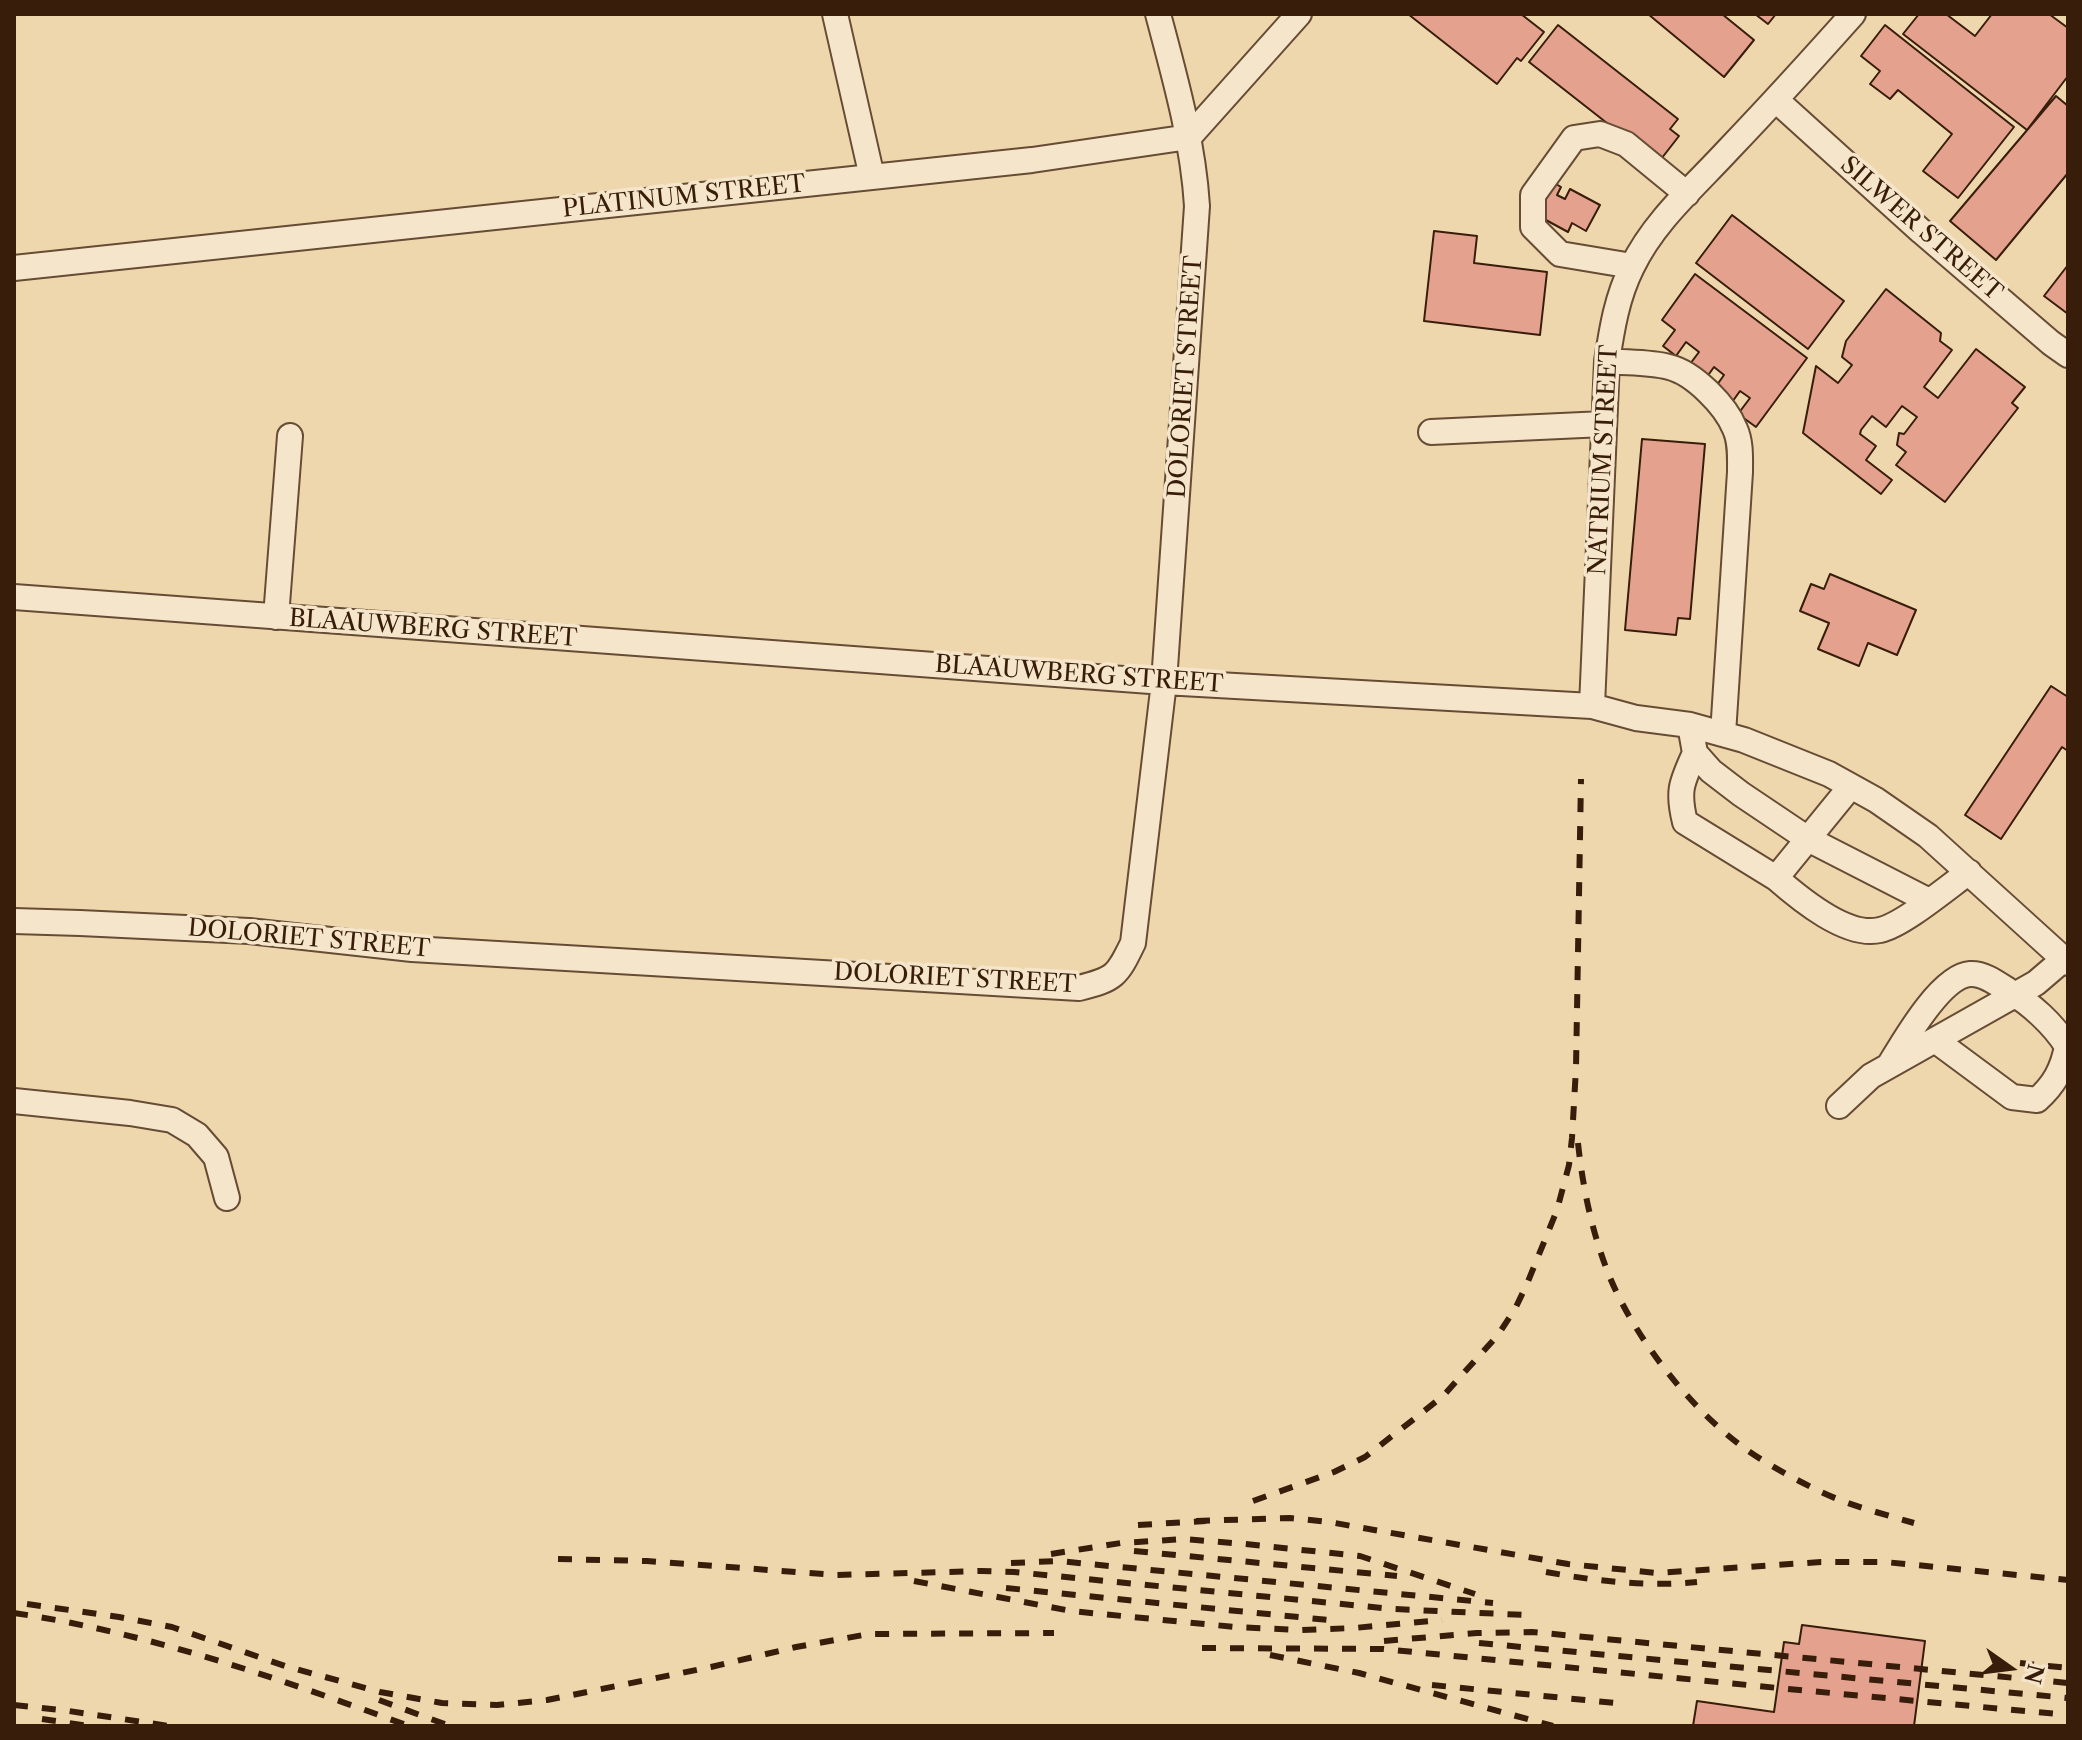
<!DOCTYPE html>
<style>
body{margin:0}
#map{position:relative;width:2082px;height:1740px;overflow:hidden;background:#efd7ad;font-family:"Libre Caslon Text",serif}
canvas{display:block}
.frame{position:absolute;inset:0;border:16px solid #381d0b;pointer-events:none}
.north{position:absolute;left:1970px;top:1628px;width:80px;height:80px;-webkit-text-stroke:6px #f5e5ca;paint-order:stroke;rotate:104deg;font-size:22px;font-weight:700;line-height:32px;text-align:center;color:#381d0b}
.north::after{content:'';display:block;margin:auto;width:28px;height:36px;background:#381d0b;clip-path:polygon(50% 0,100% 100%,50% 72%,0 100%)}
</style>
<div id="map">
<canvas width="2082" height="1740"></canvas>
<div class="frame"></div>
<div class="north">N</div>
</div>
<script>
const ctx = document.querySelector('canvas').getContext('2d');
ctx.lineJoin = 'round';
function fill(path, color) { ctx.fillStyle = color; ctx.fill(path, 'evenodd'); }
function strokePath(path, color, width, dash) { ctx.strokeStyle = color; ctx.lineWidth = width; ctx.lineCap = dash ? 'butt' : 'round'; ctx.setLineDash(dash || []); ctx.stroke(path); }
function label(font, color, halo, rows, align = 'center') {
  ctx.font = font + ' "Libre Caslon Text",serif'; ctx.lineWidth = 7; ctx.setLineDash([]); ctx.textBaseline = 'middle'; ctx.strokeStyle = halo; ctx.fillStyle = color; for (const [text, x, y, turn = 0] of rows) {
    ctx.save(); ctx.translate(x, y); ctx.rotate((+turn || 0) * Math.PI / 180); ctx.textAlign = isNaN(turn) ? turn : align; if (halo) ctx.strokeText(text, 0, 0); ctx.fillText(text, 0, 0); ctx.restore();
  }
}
const building = new Path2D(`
 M1408,14H1521L1544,32L1521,61L1517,58L1497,84Z
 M1648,14H1722L1754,40L1724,77Z
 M1755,14H1776L1768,24Z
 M1919,14H1946L1975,36L1992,14H2049L2068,28V76L2027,130L1903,34Z
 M1558,25L1678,119L1670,129L1679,136L1658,163L1529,62Z
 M1885,25L2014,127L1958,198L1923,171L1952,134L1898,90L1890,99L1870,84L1880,71L1861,56Z
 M2056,96L2068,106V173L1996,260L1950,221Z
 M1551,181L1561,187L1557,195L1565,199L1570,189L1600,205L1586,231L1572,223L1568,232L1533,213Z
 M1732,215L1844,301L1808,349L1696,263Z
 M1434,231L1477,236L1474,263L1547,272L1540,335L1424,321Z
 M2068,265V314L2044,296Z
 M1695,274L1807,358L1756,427L1738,414L1750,398L1740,391L1730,405L1712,392L1724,375L1714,367L1704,381L1687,368L1699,352L1686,342L1676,356L1663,346L1675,330L1662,320Z
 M1886,289L1941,333L1940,341L1952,350L1924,387L1938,398L1976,349L2025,387L2012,403L2018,408L1945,502L1896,465L1906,452L1897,445L1899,433L1904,434L1917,417L1902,406L1886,427L1872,416L1861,430L1860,434L1876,446L1866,460L1892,480L1881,494L1803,433L1816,366L1838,383L1852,365L1842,357L1846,341Z
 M1642,439L1705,444L1690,619L1678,618L1676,635L1625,630Z
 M1830,574L1916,610L1897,655L1868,643L1859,666L1818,649L1829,623L1800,611L1811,584L1824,589Z
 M2051,686L2068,697V751L2062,747L2001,839L1965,815Z
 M1802,1625L1925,1641L1914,1726H1693L1697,1701L1774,1712L1784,1642L1799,1644Z`);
const minor = new Path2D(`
 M835,14L872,177
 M1776,100L1922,232L2051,343L2068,355
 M1632,266L1560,254L1533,227V195L1574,138L1600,134L1626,144L1687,194
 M14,268L1032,160L1189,137L1299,14
 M1607,361C1627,363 1650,362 1669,367C1694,373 1726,406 1735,429C1741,442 1740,458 1740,472L1723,734
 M1431,432L1604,424
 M14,597L1164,682L1592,706L1636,718L1690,725L1744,740L1829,774L1876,800L1928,836L2068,963
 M276,617L290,436
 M1592,706L1607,361C1612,328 1617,297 1632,267C1654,221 1695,186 1729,149C1771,105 1812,60 1853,14
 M1690,725L1695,753L1711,771L1741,794L1808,839L1929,901
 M1695,753C1682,782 1677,790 1685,822L1776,878
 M1851,786L1776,878C1800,899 1847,938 1880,930C1903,925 1948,887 1969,872
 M14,921L80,923L249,931L412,949L1079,988C1115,979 1117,976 1133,943L1164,682L1197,206C1193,141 1175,78 1158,14
 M1890,1064C1904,1041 1941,976 1970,974C1984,973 1998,984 2009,991C2031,1004 2053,1024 2067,1046C2063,1069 2054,1085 2037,1100L2012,1097L1935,1040
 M14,1101L130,1113L172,1120L197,1135L216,1157L227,1198
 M1839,1106L1871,1076L2036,983L2064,959`);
const rail = new Path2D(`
 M1578,1143C1583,1190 1593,1237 1611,1280C1637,1341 1693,1412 1747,1450C1767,1464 1789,1476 1811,1487C1843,1504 1880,1513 1914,1523
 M1253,1501L1334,1472L1365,1457L1414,1419L1443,1396L1498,1335L1515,1309L1527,1284L1557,1210L1569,1165L1572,1138L1576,1068L1581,779
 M1196,1521L1290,1518L1329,1522L1568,1564L1657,1573L1821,1562H1885L2068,1580
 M1138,1525L1206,1521
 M1134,1551L1397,1576
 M1051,1554L1121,1543L1184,1539L1245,1544L1360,1556L1475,1594
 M558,1559L647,1561L837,1575L981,1571L1014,1572L1393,1609L1526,1615
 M1011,1563L1058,1561L1493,1603
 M1546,1572C1596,1581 1646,1587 1697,1582
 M914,1581L1071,1611L1235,1627L1302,1630L1354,1628L1442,1620
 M1006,1588L1328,1620
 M27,1604L119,1617L172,1627L285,1666L380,1692L442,1703L497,1705L547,1700L711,1667L796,1647L869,1634L1054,1633
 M14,1613C150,1633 280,1679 409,1726
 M1384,1641L1477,1633L1532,1632L2068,1683
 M1479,1643L2068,1698
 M1202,1648L1383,1649L1788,1689L2068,1715
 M1270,1655L1359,1673L1553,1726
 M2020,1663L2068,1668
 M1432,1685L1615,1703
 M379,1700L450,1726
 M14,1705L69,1711L169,1726
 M42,1719L89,1726`);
const streetNames = [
 ["PLATINUM STREET",684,197,-6],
 ["SILWER STREET",1921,229,41],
 ["DOLORIET STREET",1186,377,-86],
 ["NATRIUM STREET",1604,460,-87],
 ["BLAAUWBERG STREET",433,629,4],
 ["BLAAUWBERG STREET",1079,675,4],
 ["DOLORIET STREET",309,939,5],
 ["DOLORIET STREET",955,979,3]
];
fill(building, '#e3a18e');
strokePath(building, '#381d0b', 2);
strokePath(minor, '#664c34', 28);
strokePath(minor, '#f5e5ca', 24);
strokePath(rail, '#381d0b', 6, [14, 14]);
label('24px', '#381d0b', '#f5e5ca', streetNames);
</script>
